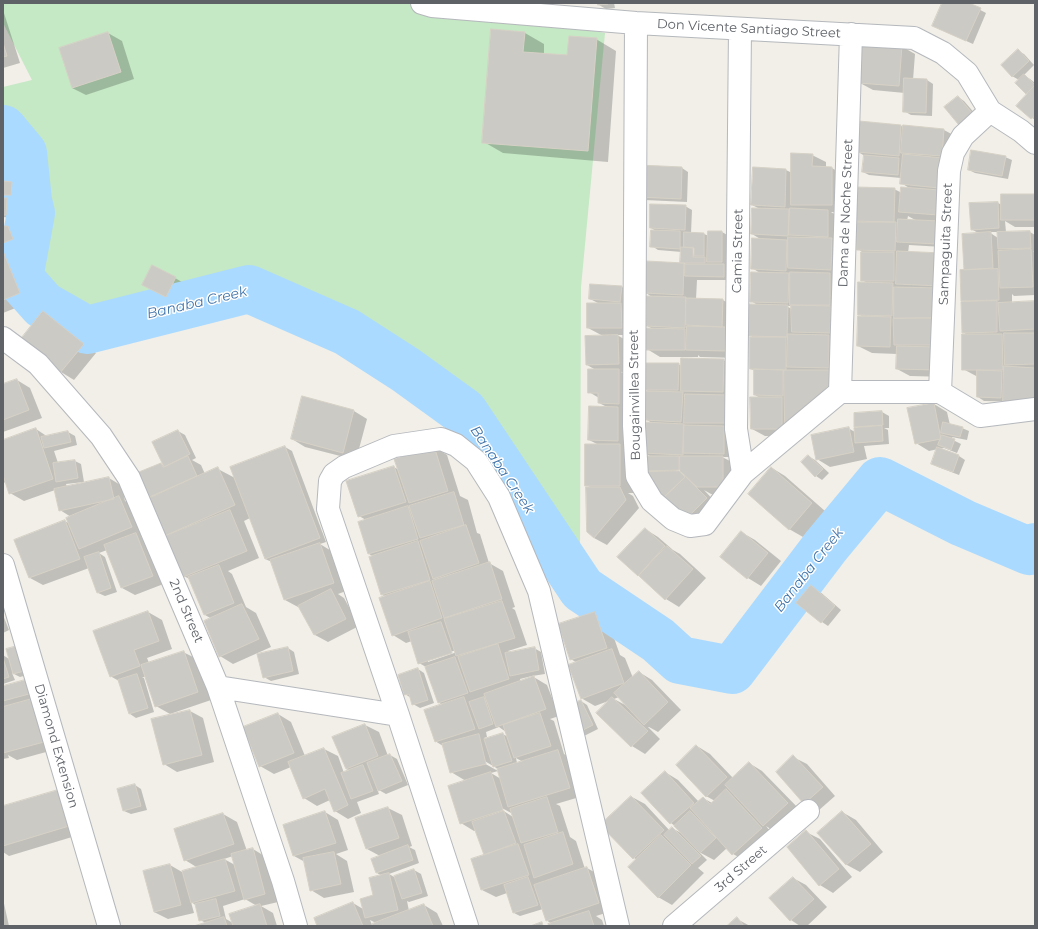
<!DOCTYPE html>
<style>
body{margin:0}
#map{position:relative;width:1038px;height:929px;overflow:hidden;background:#f1efe8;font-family:Montserrat,sans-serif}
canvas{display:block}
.frame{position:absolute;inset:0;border:4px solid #5f6368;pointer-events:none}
</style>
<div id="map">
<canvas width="1038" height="929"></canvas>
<div class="frame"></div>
</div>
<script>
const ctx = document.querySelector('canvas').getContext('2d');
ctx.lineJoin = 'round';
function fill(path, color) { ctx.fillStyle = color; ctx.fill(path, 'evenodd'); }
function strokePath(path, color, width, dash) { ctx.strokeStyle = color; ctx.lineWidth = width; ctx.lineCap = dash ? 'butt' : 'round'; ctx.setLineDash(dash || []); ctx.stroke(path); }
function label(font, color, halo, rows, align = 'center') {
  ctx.font = font + ' Montserrat,sans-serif'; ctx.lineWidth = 3; ctx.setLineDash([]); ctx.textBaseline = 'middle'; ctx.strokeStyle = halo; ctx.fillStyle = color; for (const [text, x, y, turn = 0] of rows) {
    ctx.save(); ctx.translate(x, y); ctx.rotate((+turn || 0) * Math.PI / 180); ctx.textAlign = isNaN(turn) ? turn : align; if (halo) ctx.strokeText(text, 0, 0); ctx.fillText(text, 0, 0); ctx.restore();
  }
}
const green = new Path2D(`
 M3,3H450L605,33L581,287L580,549L504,432L431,370L378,337L256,275L166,295L160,292L95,318L49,300L31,282L37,145L8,110H3V87L32,80L3,23Z`);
const shadow = new Path2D(`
 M599,3H614L615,8L606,9L599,5Z
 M943,3H967L986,13L973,44L939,29Z
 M3,12L4,13L20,63L3,68Z
 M108,33L122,41L134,79L86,95L72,88Z
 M525,33L544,44V54L568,56L596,39L616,51L608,162L503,153L484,142Z
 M901,46L915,54L913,80H927L933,84L932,116L911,115L904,111L905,93L873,90L860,83Z
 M1018,51L1024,54L1034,65L1024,75L1030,79L1035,83V120L1018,106L1028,94L1026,93L1019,80L1012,76Z
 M958,97L964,101L983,123L964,129Z
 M860,123L901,126L904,127L944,130L957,137L943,247L909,245L908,253L941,254L949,377L910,376L897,369V354L872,353L858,346L863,317L859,314L867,283L862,280V252L858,249V222L856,221L894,189L902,193L911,189L901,183V178L869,175L863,172L865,156L858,152ZM908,216L917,221H907Z
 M3,143L13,148L11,179L3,178Z
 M812,155L826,162V168H832L845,176V212H831L841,218L842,379L795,436H765L752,429L760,398L755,395V371L751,369L754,338L750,335L759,306L751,301L760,273L752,268L762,240L752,234L760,209L752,205L754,168L786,170L792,173ZM786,306H792V309Z
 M1005,157L1012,160L1008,179L975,173L969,170Z
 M682,168L688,172L687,202L645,200L639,196Z
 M3,182L12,183L18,187V198L4,197L13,203L12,218L3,217Z
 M1035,195V227H1015L1005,221L1006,232H1030L1035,235V251H1033L1035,252V295L1014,296L1012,294V303L1035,302V402L984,401L978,397V377L963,369L967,335L963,332L967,303L962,300L965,271L980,234L971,229L998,203L1002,205ZM989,232H998V238Z
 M685,206L692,210L691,233L704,234L709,236V232H722L736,240L730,280H697L696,299L723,300L736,308L738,358L700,357L698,355V357H660L647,349L653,329L647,326L652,297L646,293L647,262L686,264L682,262V252L658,250L652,246L656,231L651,228ZM692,246L695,247L693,258L692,257Z
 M3,227H8L21,234L26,247L13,252L33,301L3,313Z
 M175,278L182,282L173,299L150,288Z
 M622,287L628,291L627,305H623L635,311V335H617L631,343L632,371L621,372L632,378L631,448H624L633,453V493H628L633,496L639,508L607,545L594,538L592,488L586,485L599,445L589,440L607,407L599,403V398L589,392L596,370L587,365L603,336L588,328L600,304L590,299Z
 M43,313L57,320L96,353L74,380L61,372Z
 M723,360L730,363V395H725L733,399V426H722L731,431L730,457H722L736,464V494H711L704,490L720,507L699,527L664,497L644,476L650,473L645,470L652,457L644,453L652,423L645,419L649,392L645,389L678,364L682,366ZM675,467L682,471L685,476L674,469Z
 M17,380L30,388L42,418L3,432V385Z
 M934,404L947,412L950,425L962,428L969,431L967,440L952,437L953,440L961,444L957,453L944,448L939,449L959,456L965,460L959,475L938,467L932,464L938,449L929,451L916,443Z
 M354,411L367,419L356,460L305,447L292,439Z
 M882,412L889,416V428H884L888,430L889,444L864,446L867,459L830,467L817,459L848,428L855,432L860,429L855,426V414Z
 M36,429L48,437L68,432L75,436L77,445L54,451L58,463L75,461L81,464L84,482L66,484L67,487L109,478L122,486L125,501L133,505L145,535L141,537L149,541L166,583L135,595L122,588L107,550L99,553L105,557L117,592L105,596L98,593L89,568L43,585L30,578L15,540L65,521L70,524L71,517L60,510L55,490L24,501L10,493L6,482L3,483V441Z
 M178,431L185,435L196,458L192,460L201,465L205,474L218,469L235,478L285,447L292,451L326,542L320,544L333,552L346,591L338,594L344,598L359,626L328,642L315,635L300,607H298L285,600L272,562L265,559L250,518L244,521L259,558L228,571L232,574L246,607L256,613L271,647L233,664L220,656L212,619L205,615L191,580L184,576L168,539L163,536L146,498L161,464L165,466Z
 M434,447L447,455L460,496L468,500L477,533L480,534L489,563L503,571L515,607L512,608L515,610L527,645L508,651L511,653L534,648L541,652L545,674L532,676L547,685L559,716L550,719L554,721L564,754L572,759L583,796L556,804L560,806L570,837L576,841L585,869L587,868L601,876L612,911L596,916L602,920L604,926H550L552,924L546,920L543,909L520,916L514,913L507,893L496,897L482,890L485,855L476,830L474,831L461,823L466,781L451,772L443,746L435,741L443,705L439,703L426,667L419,663L412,641L406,643L393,635L386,597L382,595L374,557L369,554L359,522L366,520L359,516L394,467L399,470ZM456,650L457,652L428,662V660ZM532,676V678L521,682L520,679ZM499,727L506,732L508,737L503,734L486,739L484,738L487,737L486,732ZM516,758L523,762L517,763ZM483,760L498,769V771L482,762ZM498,771L501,779L491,773ZM500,807L513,814V817L499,808Z
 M808,456L815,460L829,473L822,480L816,476Z
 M772,468L785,476L825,511L803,537L789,529Z
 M645,529L658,537L673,550L680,554L706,578L679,607L666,599L642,577L638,575Z
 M741,532L755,540L781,561L761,586L748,578L721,557Z
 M811,587L818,590L841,610L828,626L822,622Z
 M148,612L162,620L172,649L147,658L149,663L183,652L197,659L211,700L170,714L156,706L146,676L142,678H144L154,712L136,718L130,714L119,681L110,676Z
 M595,613L608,621L620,655L625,658L633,678L639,672L652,680L681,710L658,732L649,727H648L660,739L645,754L632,746L598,713L611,700L595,706L581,698L577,663L571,659ZM619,697L627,706L614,699Z
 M3,615L9,630L3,633Z
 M288,648L294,652L299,674L271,681L264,677Z
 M3,655L9,659L34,673L20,677L12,673L15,680L3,684Z
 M418,669L424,673L434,703L420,708L413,704L411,698L405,694Z
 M25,681L32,685L35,698L30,699L45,707L57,749L17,760L8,755L9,758L3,759V687Z
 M581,701L587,705L598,729L582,737Z
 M190,711L203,718L214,762L177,772L164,764Z
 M278,714L291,722L305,756L324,749L338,756L344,773L350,771L346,769L365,725L379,732L388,756L390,755L397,759L408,785L386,794L377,789L379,794L357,802L361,813L348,819L335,811L330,800L317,806L304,798L291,767L274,774L260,766Z
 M697,746L710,754L733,778L749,763L762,771L801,811L777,833L766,826L774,836L746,861L733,854L727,848L714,860L699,852L707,860L698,868L704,873L672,905L658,897L637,860L634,858L602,825L632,797L645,804L670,831L672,828L681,833L675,826L671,823L643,793L665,772L678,780L699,802L703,798L712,803L715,801L706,796Z
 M793,757L807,764L835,796L818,811L805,803Z
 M135,785L141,789L147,810L131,814L124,811Z
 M58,791L82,834L9,856L3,852V807Z
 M388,808L402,815L412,846L409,847L415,850L419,863L389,874L396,878L414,870L421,874L428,896L409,902L407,901L409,911L424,905L437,913L443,926H318L353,903L363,909L375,896L382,876L377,873L380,856L367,849ZM370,920L376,923L372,925Z
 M325,812L338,820L348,850L336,854L347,861L354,892L324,898L311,890L305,862L294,856L284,826Z
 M842,812L856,820L883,852L860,872L847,865L819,833Z
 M223,814L237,822L247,851L253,849L266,857L278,902L261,906L273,913L277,926H197L206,923L200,920L197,906L191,902L194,913L168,919L154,912L170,865L182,872L198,868L185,860ZM233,856L235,865L224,859ZM245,899L257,906L233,923L226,919L223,906Z
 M806,832L820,839L852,877L833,893L820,885L788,847Z
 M793,878L806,885L827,907L807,926H800L791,920L771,898Z
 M3,899L9,926H3Z
 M737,919L750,926H729Z`);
const river = new Path2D(`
 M3,129L23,153L28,201L31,213L19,278L43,305L87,330L249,289L347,332L406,370L464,412L582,589L658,640L680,660L732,670L826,546L880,481L963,523L1029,551L1035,547`);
const building = new Path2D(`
 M598,3H608V4L598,5Z
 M942,3H969L981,8L966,41L932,26Z
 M491,29L525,32L523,52L567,55L569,36L597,38L588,151L482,143Z
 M108,32L121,72L72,88L59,48Z
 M861,42L902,45L899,86L858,83Z
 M3,43L7,56L3,57Z
 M1018,49L1029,61L1012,77L1001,65Z
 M1024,74L1035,85L1026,94L1015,83Z
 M904,78L927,79L926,113L903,112Z
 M1035,85V116L1031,119L1016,106Z
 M958,96L977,119L963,130L944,107Z
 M859,121L901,125L899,156L857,152Z
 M903,125L944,129L942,156L901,153Z
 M971,150L1006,156L1002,176L968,170Z
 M791,153L813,154L812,166L832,167V205H791Z
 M903,154L942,158L939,188L900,184Z
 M864,155L899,158L898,175L862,172Z
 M639,165L682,167L681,199L638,197Z
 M753,167L786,169L785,207L751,205Z
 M3,181L12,182L11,195H3Z
 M856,187L895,188L894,222L855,221Z
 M901,187L939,190L938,215L899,212Z
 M1001,194H1035V220H1001Z
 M3,198H7L6,215H3Z
 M998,202L999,228L971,230L969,203Z
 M650,204L686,205L685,230L650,228Z
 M752,208L789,209L788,236L751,234Z
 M790,208L828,210V237L789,235Z
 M898,219L938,221L937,244L897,242Z
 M857,222H896L895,251L857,250Z
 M3,226H8L13,239L3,243Z
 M651,230L680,231V249L650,247Z
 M708,231H722V262H707Z
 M1030,231L1031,248L998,249L997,232Z
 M684,232L704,233V256H694V248L684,247Z
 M991,232L993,268L964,270L962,234Z
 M788,237L832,238L831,270L788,268Z
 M752,238L787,240L786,271L751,269Z
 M681,247L693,248V257H705V263H680Z
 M1031,249L1033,287L1000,288L998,251Z
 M3,251L20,293L3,300Z
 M897,251L942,253L940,286L896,284Z
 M861,252H894V281H861Z
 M646,261L684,263L683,295L645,293Z
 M685,264H724V277L685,276Z
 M152,265L176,277L166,297L142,285Z
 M998,269L999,300L961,301L960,270Z
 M751,272L789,273L788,303L750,302Z
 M790,272L830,273V305H790Z
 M858,282L893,283L892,316L858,315Z
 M590,284L622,286L620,302L589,299Z
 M894,287L938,288V318H894Z
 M647,296L686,297L685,328L646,326Z
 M686,298L723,299L722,327L686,325Z
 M997,301V332L962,333L961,302Z
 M1035,301V329L1000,331L998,303Z
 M587,303H621L622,328H587Z
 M749,304L788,305L787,337L749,336Z
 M791,305L831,306L830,333L792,332Z
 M43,311L84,344L60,373L20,340Z
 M858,316L891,317L890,347L857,346Z
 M937,318V345H894L893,319Z
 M687,326L726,327L725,351L686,350Z
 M646,328L685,329V350H646Z
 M1004,333H1035V364L1005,365Z
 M788,334L829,335V368L787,367Z
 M962,334H1002L1003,370H962Z
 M618,335L619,364L586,365L585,336Z
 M750,337H786V370L750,369Z
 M897,346L936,347V370L896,369Z
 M681,358L724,359L723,392L681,391Z
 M644,363H679L678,390H644Z
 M1004,366L1035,368V403L1003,402Z
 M588,369H619V404L598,403V393H588Z
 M754,369L783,370V396L754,395Z
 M784,370H829V385L795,423H785Z
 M977,370L1002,371L1001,398L977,397Z
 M17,379L29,410L3,420V384Z
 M645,391L683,392L681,422L644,420Z
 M685,394L727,395V423H684Z
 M302,396L354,410L343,453L291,439Z
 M750,397H782V429H751Z
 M934,403L941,439L915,444L907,408Z
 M589,406L618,407V441L588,440Z
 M882,411L883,425L854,427V413Z
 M644,422L684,424L683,455L643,453Z
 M943,422L963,427L960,437L941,433Z
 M684,425L724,426V454L683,453Z
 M882,426L883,441L855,443L854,428Z
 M849,427L854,452L816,460L811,435Z
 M36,428L53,479L9,494L3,475V440Z
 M178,430L190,454L164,467L152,442Z
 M68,431L71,442L44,448L41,437Z
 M942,435L955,439L951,450L938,445Z
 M585,444H620V486H585Z
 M285,446L320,538L265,559L230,467Z
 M434,446L448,491L409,503L394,459Z
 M937,447L959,455L953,472L931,464Z
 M808,455L823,469L815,477L801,462Z
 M188,456L197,476L145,499L134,474L161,463L163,467Z
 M643,456H679V470L644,471Z
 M680,456H723V487H697L680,471Z
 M75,460L78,478L56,482L53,463Z
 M394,466L406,502L358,517L346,481Z
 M218,467L235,505L162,537L146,500Z
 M771,467L812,503L789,530L748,494Z
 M679,471L685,477L664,497L642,476L646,472Z
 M109,477L114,499L59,511L54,489Z
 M686,477L707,498L685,520L664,498Z
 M586,487H620L626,500L594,538L587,532Z
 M454,492L464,525L420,538L409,506Z
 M119,496L132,527L79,549L66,518Z
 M408,506L418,539L368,554L358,522Z
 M230,510L247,551L183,577L166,536Z
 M65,520L80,559L29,578L14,540Z
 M466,525L479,563L433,579L420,541Z
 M645,528L665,546L638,576L617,557Z
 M741,531L768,553L747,579L720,557Z
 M136,533L153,576L121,588L104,545Z
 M418,541L430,580L381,595L369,557Z
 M320,543L334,583L284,600L270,560Z
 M667,546L693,569L665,600L639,576Z
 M99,552L111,588L97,593L84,557Z
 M490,562L502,599L444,618L432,581Z
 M219,565L234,603L204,615L188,577Z
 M430,581L442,618L392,636L379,598Z
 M811,585L835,606L821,623L796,603Z
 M331,589L346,619L314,635L298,606Z
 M502,601L515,638L456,656L444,619Z
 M242,604L259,639L219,657L204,621Z
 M148,611L159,641L134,650L140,666L110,677L93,631Z
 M595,612L607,648L570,660L558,624Z
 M441,622L452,653L418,664L408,632Z
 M498,644L509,679L470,692L458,657Z
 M21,645L28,670L13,674L6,649Z
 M288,647L293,671L263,678L257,654Z
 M535,647L539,670L510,676L505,653Z
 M612,649L624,683L581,699L568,665Z
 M184,651L198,692L155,707L141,665Z
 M455,657L468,693L438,703L425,667Z
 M3,658L9,677L3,679Z
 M418,668L428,700L412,705L409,694L404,695L398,675Z
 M639,671L668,702L644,725L614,693Z
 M137,674L148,708L129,714L118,680Z
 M534,676L546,709L496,727L484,694Z
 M25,680L29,694L3,701V686Z
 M464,697L475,729L435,742L424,710Z
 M484,697L493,724L479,729L469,702Z
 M612,697L648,731L631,747L596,713Z
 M32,699L44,742L3,753V707Z
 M581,700L593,725L575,734L569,706Z
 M190,710L202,755L163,765L151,719Z
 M278,713L294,753L259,767L243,727Z
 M540,713L551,746L514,758L503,725Z
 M365,724L378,756L346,769L332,737Z
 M503,733L512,761L493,767L484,739Z
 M479,734L486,764L450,773L442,744Z
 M696,745L727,777L706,797L676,765Z
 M324,748L348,805L334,812L325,789L303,799L288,762Z
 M558,750L570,788L508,807L497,769Z
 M390,754L402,781L378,791L367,763Z
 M793,755L823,787L804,804L776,772Z
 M749,762L788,803L763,826L725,785Z
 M363,765L373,791L351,799L341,773Z
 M665,771L694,803L670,824L641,793Z
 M491,772L503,810L460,824L448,786Z
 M135,784L141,806L123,811L117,789Z
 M726,789L762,828L732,855L690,808L703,797L710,804Z
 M58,790L69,826L3,846V806Z
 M631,796L664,830L633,859L600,825Z
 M547,797L558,832L521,843L510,809Z
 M388,807L399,838L366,849L355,818Z
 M325,811L336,843L293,856L283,825Z
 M504,811L516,843L484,855L472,822Z
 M690,811L716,838L700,853L674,826Z
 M842,811L871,844L846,865L817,833Z
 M223,813L234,844L184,861L174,829Z
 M672,827L701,856L692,864L664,835Z
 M806,830L839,869L819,886L787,847Z
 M563,832L573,864L534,878L524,845Z
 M661,835L691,865L658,898L628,867Z
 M518,844L529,875L481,890L471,859Z
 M408,845L413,860L376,873L371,859Z
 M253,848L265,894L244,900L231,854Z
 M334,852L341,884L310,891L303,858Z
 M225,859L235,891L191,903L182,871Z
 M170,864L181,905L154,912L143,871Z
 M587,867L599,903L546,921L534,885Z
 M414,869L422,893L402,899L394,876Z
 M389,873L398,910L365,918L360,899L373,895L369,878Z
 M528,877L538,905L513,913L504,885Z
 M793,877L814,899L790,921L769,898Z
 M216,899L220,916L199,921L195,904Z
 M353,902L363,926H317L314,918Z
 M260,904L267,926H233L229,914Z
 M424,904L433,926H373L372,924Z
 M589,911L594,926H549L548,924Z
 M224,917L227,926H194Z
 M737,917L744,926H727Z
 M542,922L543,926H531Z`);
const street = new Path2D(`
 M422,3L432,6L636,23L914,38L943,53L967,73L990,111L1021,131L1035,143
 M636,23L634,426L637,476L652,501L673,519L690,526L705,524L743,473L840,392H940L980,416L1035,409
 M740,29L736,429L743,473
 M3,338L38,364L101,436L129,478L218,687L283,881L296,926
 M840,392L851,34
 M940,392L949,171L953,153L963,136L990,111
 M3,565L109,926
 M218,687L398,715
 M467,926L398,715L328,509L330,481L334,474L344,467L394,446L441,439L456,445L476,461L499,497L539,591L618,926
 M674,926L808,811`);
const streetNames = [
 ["Don Vicente Santiago Street",749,29,3],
 ["Dama de Noche Street",846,213,-88],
 ["Sampaguita Street",946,244,-88],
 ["Camia Street",738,251,-89],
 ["Bougainvillea Street",635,395,-91],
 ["2nd Street",186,611,67],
 ["Diamond Extension",56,746,74],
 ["3rd Street",741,869,-41]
];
const waterNames = [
 ["Banaba Creek",197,303,-13],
 ["Banaba Creek",502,470,56],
 ["Banaba Creek",809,570,-52]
];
fill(green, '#c5e8c5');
fill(shadow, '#0003');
strokePath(river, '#aadaff', 48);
fill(building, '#cccac5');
strokePath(building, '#d6d1c6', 1);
strokePath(street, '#b5b8bc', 24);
strokePath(street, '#fff', 22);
label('13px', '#5f6368', '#fff', streetNames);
label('italic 14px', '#4174aa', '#fff', waterNames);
</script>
